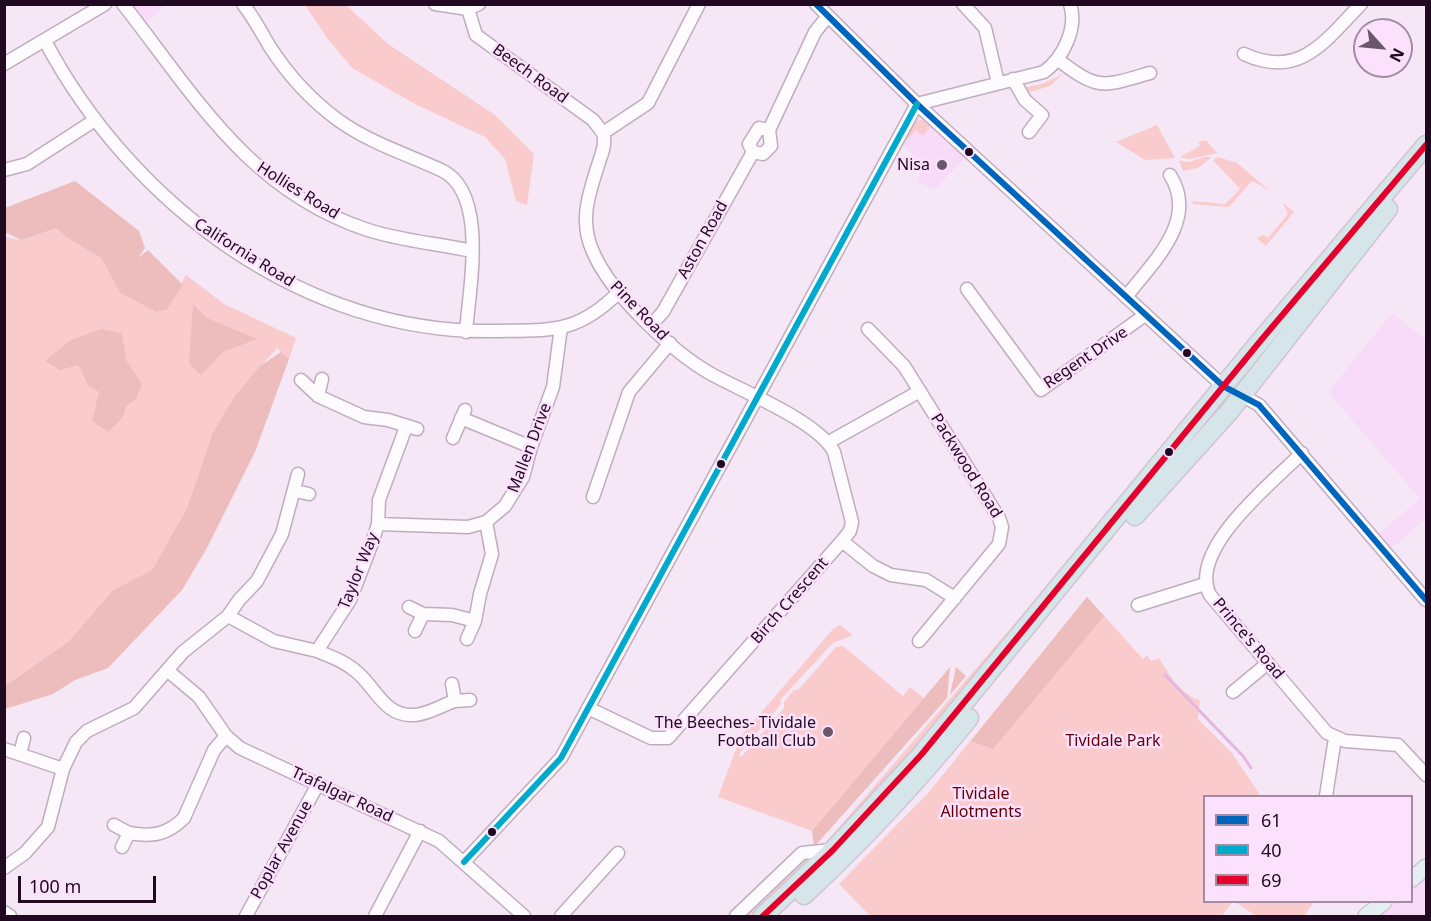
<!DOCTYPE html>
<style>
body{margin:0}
#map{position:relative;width:1431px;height:921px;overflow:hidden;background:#f5e7f5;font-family:"Noto Sans",sans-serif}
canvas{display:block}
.frame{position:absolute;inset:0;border:6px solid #210a21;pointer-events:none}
.legend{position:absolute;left:1203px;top:795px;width:210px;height:108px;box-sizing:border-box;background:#fbe1fb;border:2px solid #a48ba4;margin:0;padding:8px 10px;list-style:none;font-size:18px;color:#210a21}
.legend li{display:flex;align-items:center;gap:12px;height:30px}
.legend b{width:30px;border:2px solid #a48ba4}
.north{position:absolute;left:1353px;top:18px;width:60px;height:60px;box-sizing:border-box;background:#fbe1fb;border:2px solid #a48ba4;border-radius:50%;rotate:117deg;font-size:16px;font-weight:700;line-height:24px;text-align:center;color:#210a21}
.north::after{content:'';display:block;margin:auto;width:21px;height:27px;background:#6b576b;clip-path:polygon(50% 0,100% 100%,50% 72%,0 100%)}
.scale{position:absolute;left:18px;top:876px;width:138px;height:27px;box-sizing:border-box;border:3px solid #210a21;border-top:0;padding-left:8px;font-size:18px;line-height:21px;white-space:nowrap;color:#210a21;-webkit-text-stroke:4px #fbe1fb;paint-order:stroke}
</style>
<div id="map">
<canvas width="1431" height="921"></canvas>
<div class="frame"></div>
<ul class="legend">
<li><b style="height:8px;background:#0065bd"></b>61</li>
<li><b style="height:8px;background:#00a9ce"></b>40</li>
<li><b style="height:8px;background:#e4002b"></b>69</li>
</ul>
<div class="north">N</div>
<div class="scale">100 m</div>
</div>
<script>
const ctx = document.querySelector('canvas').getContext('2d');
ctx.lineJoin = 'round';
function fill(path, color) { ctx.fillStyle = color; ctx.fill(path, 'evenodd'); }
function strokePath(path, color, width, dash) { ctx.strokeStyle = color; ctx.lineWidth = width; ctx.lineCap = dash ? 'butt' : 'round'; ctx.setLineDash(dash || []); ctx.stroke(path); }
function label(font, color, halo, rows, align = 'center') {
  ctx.font = font + ' "Noto Sans",sans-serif'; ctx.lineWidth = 5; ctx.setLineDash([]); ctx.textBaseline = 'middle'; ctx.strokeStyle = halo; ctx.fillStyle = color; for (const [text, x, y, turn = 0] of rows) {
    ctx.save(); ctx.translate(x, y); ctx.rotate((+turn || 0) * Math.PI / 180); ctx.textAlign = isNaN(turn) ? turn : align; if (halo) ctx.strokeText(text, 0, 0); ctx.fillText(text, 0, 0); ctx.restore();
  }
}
const built = new Path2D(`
 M128,5H166L144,24Z
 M917,104L970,153L934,190L917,181L923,164L901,144Z
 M1392,313L1426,340V518L1391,549L1378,534L1420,499L1328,392Z
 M1426,867V916H1366L1384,902H1412V879Z`);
const green = new Path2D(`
 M305,5H346L388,44L495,115L534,154L527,205L516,201L505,159L485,137L415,104L352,68L327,38Z
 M1063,74L1050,86L1027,93L1050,114L1042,110L1021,88L1042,84Z
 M926,119L932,125L923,136L916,130L906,141L903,140L912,122Z
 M1157,125L1175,158L1145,160L1116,142Z
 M1206,140L1217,153L1190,159L1180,157L1200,146L1198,142Z
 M1204,157H1212L1198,168L1183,171L1179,161L1189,162Z
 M1218,157L1237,163L1269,190L1252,181L1229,207L1193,204L1192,201L1225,204L1240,189L1213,160Z
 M1283,203L1294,212L1266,246L1257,238L1263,235L1268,238L1288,214Z
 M56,227L69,239L101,258L120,293L156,312L166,310L186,275L224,304L296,338L289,359L277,348L234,397L212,434L187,508L152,570L113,590L69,641L5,686V237L21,240Z
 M1091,535L946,714L827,846L822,847Z
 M1087,597L1143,659L1147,655L1151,661L1159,658C1168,673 1182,696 1200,700L1198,719L1231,752L1261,796H1204V902H1232L1222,916H870L839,884L928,793Z
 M840,625L853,635L833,643L780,700L781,704L739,754L741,757L784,708V702L794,690L799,689L836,647L843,646L903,696L910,687L924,698L812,831L718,797L741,736L833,629Z
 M808,858L816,860L758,916H747Z
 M1235,902H1314L1304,916H1256Z`);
const forest = new Path2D(`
 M75,181L139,231L145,248L138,258L148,250L183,285L166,310L156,312L120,293L101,258L69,239L56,228L21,240L5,232V208Z
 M193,304L207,318L257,339L223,352L201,375L189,363Z
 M101,329L122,333L126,360L142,384L136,399L126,406L123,417L108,432L92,421L99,392L89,386L78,365L60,370L45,361L71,340Z
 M281,352L289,359L255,452L207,548L182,590L108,668L75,680L53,694L5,709V686L69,641L113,590L152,570L187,508L212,434L234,397L260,366Z
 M1087,597L1104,616L993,749L971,741Z
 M950,667L947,698L814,847L812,831Z
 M956,667L966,676L950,695Z`);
const stream = new Path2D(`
 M1165,675L1243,756L1251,768`);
const minor = new Path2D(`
 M123,4C195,96 248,189 365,229C400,241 436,243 472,251
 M243,4C254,18 261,32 270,47C288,75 311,100 338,120C370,143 406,154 441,170C489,192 469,289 466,332
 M435,4L468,9L479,4
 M816,4L917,104L1223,386
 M963,4L985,28L998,83
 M468,9L476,35L593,120L603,133
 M45,41C132,205 305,335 495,331C551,330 577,334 619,292
 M1244,54C1300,80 1326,40 1361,4
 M1057,59C1099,91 1102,87 1150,73
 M4,64L105,4
 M1013,79L1025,100L1042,115L1029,132
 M917,104L1044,72C1063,58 1078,28 1070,4
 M769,130L759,128L749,144L753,152L763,154L771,146L769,130L815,32L827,17
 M4,170L27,164L95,120
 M967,289L1041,390L1145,315
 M1126,297C1153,262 1199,220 1170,175
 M650,326L663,312L753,152
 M868,329L904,366L999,518L1002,527L999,544L919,641
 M301,380L318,396L364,417L388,420L417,429
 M1241,395L1259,405L1426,600
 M318,396L322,379
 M461,418L531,447
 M453,438L465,410
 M829,442L920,391
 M1302,453C1273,482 1187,550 1210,595L1327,733L1345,741L1398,745L1426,775
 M295,491L309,494
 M593,497L629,392L670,343
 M378,524L468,527L486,522L505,506L523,477L531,447L553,387L561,327
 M842,541L873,566L891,575L926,580L955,598
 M1138,605L1205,584
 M409,607L423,614L415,631
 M423,614L452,615L475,621L480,594L492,554L486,522
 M228,616L274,641L317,651L350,600L372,543L378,524L379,500L406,427
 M467,639L475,621
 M317,651C332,657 346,662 358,673C377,690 385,717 415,715C429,714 442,705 455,701
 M167,670L199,697L226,736L240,748L439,841L524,916
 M452,684L455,701L470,700
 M1233,692L1268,663
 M588,708L651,738H668L842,541L850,531L852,522L834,452C819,422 744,392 713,375C673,353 611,294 593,252C578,219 590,191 600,159C603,151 606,142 603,133L648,103L699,4
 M4,749L63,769
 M20,754L24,738
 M1326,796L1335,738
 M114,825L129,833L122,847
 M129,833C152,837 167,835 184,818L214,750L226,736
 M464,862L561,758L917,104
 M4,868L25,853L48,827L63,769L76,742L87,731L134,708L183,652L228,616L239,600L257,581L282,534L298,474
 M4,912L10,916
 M246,916L318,784
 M375,916L420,831
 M561,916L618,853
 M736,916L802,853L832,850`);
const major = new Path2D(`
 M1412,879L1426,867
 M1366,916L1384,902`);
const highway = new Path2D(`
 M1135,516L1228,413L1388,209
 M804,895C863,840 918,781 969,718
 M763,916L833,850L921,755L1262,339L1426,145`);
const bus1 = new Path2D(`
 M816,4L917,104L1223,386L1259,405L1426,600`);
const bus2 = new Path2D(`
 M464,862L561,758L917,104`);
const bus3 = new Path2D(`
 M763,916L833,850L921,755L1262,339L1426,145`);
const markers = [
 [969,152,5,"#210a21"],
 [942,165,6,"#6b576b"],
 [1187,353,5,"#210a21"],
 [1169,452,5,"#210a21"],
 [721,464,5,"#210a21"],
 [828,732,6,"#6b576b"],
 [492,832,5,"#210a21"]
];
const streetNames = [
 ["Beech Road",530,74,36],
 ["Hollies Road",298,191,32],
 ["Aston Road",703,240,-61],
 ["California Road",244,253,32],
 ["Pine Road",639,311,46],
 ["Regent Drive",1086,358,-34],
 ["Mallen Drive",530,448,-69],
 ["Packwood Road",966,466,58],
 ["Taylor Way",359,571,-68],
 ["Birch Crescent",790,601,-49],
 ["Prince's Road",1248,639,50],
 ["Trafalgar Road",342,795,25],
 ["Poplar Avenue",282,850,-61]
];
const poiNames = [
 ["Nisa",930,165],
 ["The Beeches- Tividale",816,723],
 ["Football Club",816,741]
];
const parkNames = [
 ["Tividale Park",1113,741],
 ["Tividale",981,794],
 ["Allotments",981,812]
];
fill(built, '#f8dbf8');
fill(green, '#facbcc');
fill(forest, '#edbcbc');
strokePath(stream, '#e3b7e2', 3);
strokePath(minor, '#bfadbf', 15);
strokePath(major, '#cfc5cf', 18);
strokePath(highway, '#cfc5cf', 21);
strokePath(minor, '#fefbfe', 12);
strokePath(major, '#e5eef2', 15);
strokePath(highway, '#d5e5ea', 18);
strokePath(bus1, '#0065bd', 6);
strokePath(bus2, '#00a9ce', 6);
strokePath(bus3, '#e4002b', 6);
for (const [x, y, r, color] of markers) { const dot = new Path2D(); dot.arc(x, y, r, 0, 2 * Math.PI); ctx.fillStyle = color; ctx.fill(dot); strokePath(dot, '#fbe1fb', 2); }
label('16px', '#210a21', '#fbe1fb', streetNames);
label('16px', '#210a21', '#fbe1fb', poiNames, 'right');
label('16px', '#620006', '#fbe1fb', parkNames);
</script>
